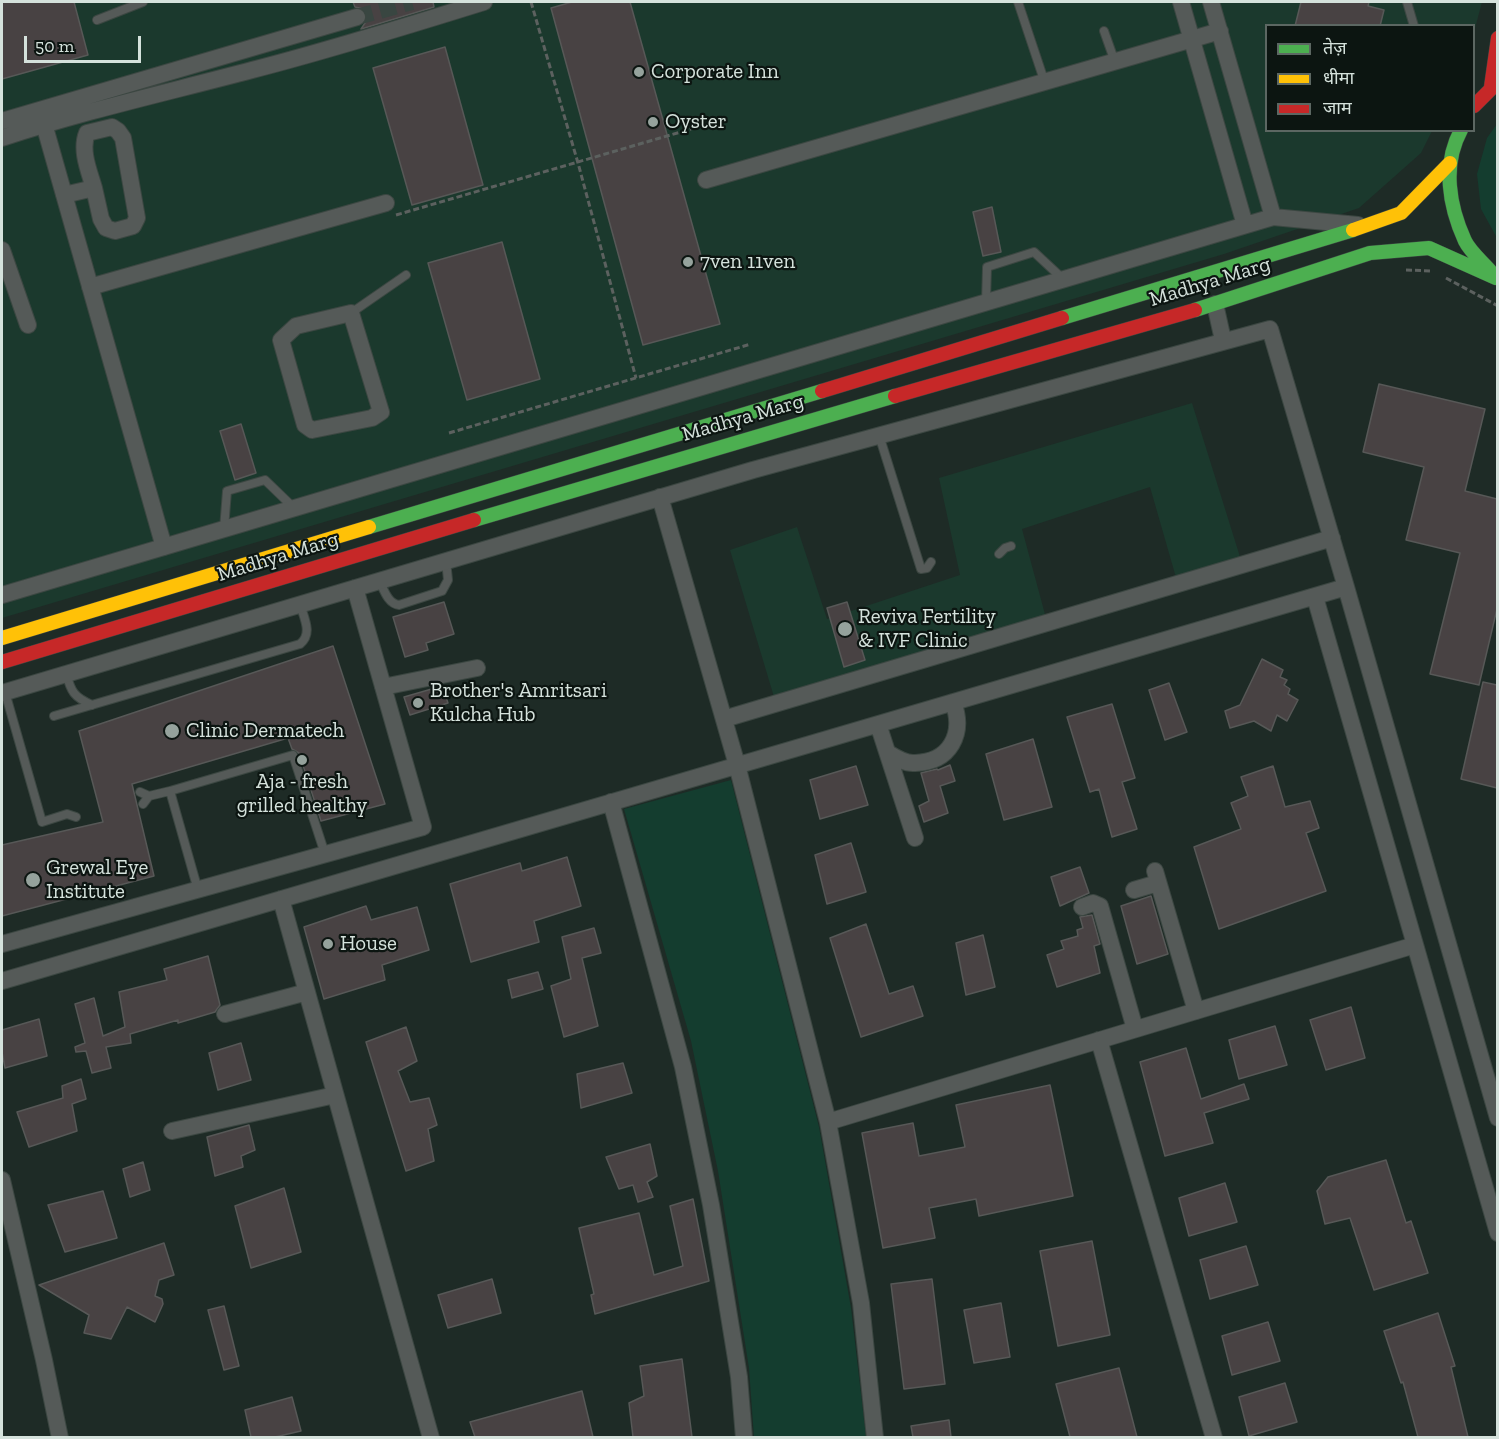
<!DOCTYPE html>
<meta charset="utf-8">
<style>
body{margin:0}
#map{position:relative;width:1499px;height:1439px;overflow:hidden;background:#1e2b26;font-family:"Zilla Slab","Noto Sans Devanagari",serif}
canvas{display:block}
.frame{position:absolute;inset:0;border:3px solid #d5e2dc;pointer-events:none}
.legend{position:absolute;left:1265px;top:24px;width:210px;height:108px;box-sizing:border-box;background:#0c1511;border:2px solid #5c6762;margin:0;padding:8px 10px;list-style:none;font-size:18px;color:#d5e2dc}
.legend li{display:flex;align-items:center;gap:12px;height:30px}
.legend b{width:30px;border:2px solid #5c6762}
.scale{position:absolute;left:24px;top:36px;width:117px;height:27px;box-sizing:border-box;border:3px solid #d5e2dc;border-top:0;padding-left:8px;font-size:18px;line-height:21px;white-space:nowrap;color:#d5e2dc;-webkit-text-stroke:4px #0c1511;paint-order:stroke}
</style>
<div id="map">
<canvas width="1499" height="1439"></canvas>
<div class="frame"></div>
<ul class="legend">
<li><b style="height:8px;background:#4caf50"></b>तेज़</li>
<li><b style="height:8px;background:#ffc107"></b>धीमा</li>
<li><b style="height:8px;background:#c62828"></b>जाम</li>
</ul>
<div class="scale">50 m</div>
</div>
<script>
const ctx = document.querySelector('canvas').getContext('2d');
ctx.lineJoin = 'round';
function fill(path, color) { ctx.fillStyle = color; ctx.fill(path, 'evenodd'); }
function strokePath(path, color, width, dash) { ctx.strokeStyle = color; ctx.lineWidth = width; ctx.lineCap = dash ? 'butt' : 'round'; ctx.setLineDash(dash || []); ctx.stroke(path); }
function label(font, color, halo, rows, align = 'center') {
  ctx.font = font + ' "Zilla Slab",serif'; ctx.lineWidth = 4.5; ctx.setLineDash([]); ctx.textBaseline = 'middle'; ctx.strokeStyle = halo; ctx.fillStyle = color; for (const [text, x, y, turn = 0] of rows) {
    ctx.save(); ctx.translate(x, y); ctx.rotate((+turn || 0) * Math.PI / 180); ctx.textAlign = isNaN(turn) ? turn : align; if (halo) ctx.strokeText(text, 0, 0); ctx.fillText(text, 0, 0); ctx.restore();
  }
}
const built = new Path2D(`
 M2,2H1482L1474,32V26H1266V130L1432,131L1421,153L1359,208L1224,254L2,618Z
 M1192,403L1241,560L1177,581L1150,487L1022,529L1046,618L777,707L730,550L797,527L827,619L960,575L939,478Z`);
const green = new Path2D(`
 M1497,124V238L1481,209L1477,174L1487,138Z
 M731,780L819,1127L851,1308L866,1437H754L749,1368L718,1171L691,1041L624,809Z`);
const building = new Path2D(`
 M2,2H74L88,55L2,79Z
 M353,2H433L434,7L361,29L367,20V15L364,9L355,7Z
 M572,2H630L720,324L643,345L551,8Z
 M1301,2H1369L1368,6L1384,10L1380,26H1295Z
 M445,47L483,185L412,205L373,68Z
 M992,207L1001,252L983,256L973,212Z
 M502,242L540,379L467,400L428,263Z
 M1379,384L1485,409L1465,491L1497,499V609L1479,685L1430,674L1460,553L1406,540L1424,467L1363,452Z
 M241,424L256,473L235,480L220,431Z
 M444,602L454,634L426,643L428,650L405,657L393,617Z
 M847,602L865,660L844,667L827,608Z
 M333,646L385,804L321,821L299,753L292,749L288,738L132,784L154,876L2,916V845L103,822L79,731Z
 M1262,659L1283,670L1280,677L1287,680L1284,685L1290,689L1288,694L1298,700L1287,721L1277,715L1271,731L1254,721L1230,728L1225,711L1240,705Z
 M1483,682L1497,685V788L1461,779Z
 M1169,683L1187,732L1165,740L1149,690Z
 M442,686L448,703L410,715L404,697Z
 M1112,704L1135,778L1122,782L1137,829L1112,837L1099,789L1090,792L1067,717Z
 M1033,739L1052,807L1004,820L986,754Z
 M950,765L955,781L940,786L948,813L924,822L919,806L929,801L921,773L937,769L938,770Z
 M856,766L868,805L820,819L810,780Z
 M1273,766L1285,807L1310,801L1319,828L1306,833L1326,891L1219,929L1194,847L1241,829L1231,803L1248,796L1241,777Z
 M851,843L866,892L827,904L815,855Z
 M567,857L581,906L534,921L539,942L471,962L450,884L520,863L522,871Z
 M1080,867L1089,893L1060,906L1051,877Z
 M1151,896L1168,954L1137,964L1121,906Z
 M366,906L371,920L417,907L429,950L382,965L385,980L324,999L304,927Z
 M1092,915L1100,944L1094,946L1100,973L1057,987L1047,955L1064,949L1061,941L1078,936L1077,930L1083,928L1080,917Z
 M866,924L889,994L913,986L923,1016L861,1037L830,938Z
 M594,928L601,953L582,958L598,1026L564,1037L551,986L571,979L562,937Z
 M983,935L995,987L966,995L956,943Z
 M208,956L220,1005L215,1012L178,1023V1020L130,1034L131,1043L106,1047L111,1068L92,1073L86,1051L76,1052L75,1047L85,1043L75,1004L94,998L103,1036L125,1027L119,992L167,980L164,969Z
 M538,972L543,989L512,998L508,980Z
 M1351,1007L1365,1058L1326,1070L1310,1020Z
 M39,1019L47,1056L5,1068L2,1052V1030Z
 M1275,1026L1287,1065L1239,1079L1229,1040Z
 M406,1027L417,1061L398,1071L410,1102L429,1098L437,1125L428,1129L434,1161L406,1171L366,1042Z
 M241,1043L251,1080L218,1090L209,1053Z
 M1186,1048L1201,1099L1244,1084L1249,1099L1204,1113L1213,1143L1165,1156L1140,1062Z
 M623,1063L632,1093L581,1108L577,1074Z
 M81,1079L86,1099L72,1104L77,1131L29,1147L17,1112L63,1098L62,1086Z
 M1050,1085L1073,1196L979,1216L976,1199L929,1208L935,1238L883,1248L862,1133L913,1123L919,1156L965,1147L956,1105Z
 M249,1125L255,1150L241,1156L243,1167L215,1176L207,1137Z
 M650,1144L657,1176L647,1182L653,1197L638,1202L633,1185L619,1189L606,1157Z
 M1386,1160L1406,1223L1411,1221L1428,1273L1374,1290L1350,1218L1325,1224L1317,1191L1328,1177Z
 M143,1162L150,1190L130,1197L123,1169Z
 M1225,1183L1237,1222L1189,1236L1179,1198Z
 M284,1188L301,1252L251,1268L235,1206Z
 M103,1191L117,1238L65,1252L48,1205Z
 M693,1199L709,1281L595,1314L591,1295L594,1294L579,1228L639,1213L654,1275L683,1266L670,1206Z
 M1092,1241L1110,1335L1058,1346L1040,1251Z
 M164,1243L174,1275L159,1280L155,1296L162,1299L163,1304L155,1322L127,1307L111,1339L84,1333L89,1315L39,1285Z
 M1246,1246L1258,1285L1210,1299L1200,1260Z
 M492,1279L501,1313L448,1328L438,1295Z
 M932,1279L945,1384L904,1389L891,1284Z
 M1001,1303L1010,1357L974,1363L964,1310Z
 M224,1306L239,1366L224,1370L208,1310Z
 M1438,1313L1455,1366L1451,1367L1468,1437H1418L1403,1382L1401,1383L1384,1331Z
 M1268,1322L1280,1361L1232,1375L1222,1336Z
 M682,1359L692,1437H633L629,1403L644,1396L640,1366Z
 M1119,1368L1137,1437H1070L1056,1384Z
 M1285,1383L1297,1422L1249,1436L1239,1397Z
 M582,1391L593,1437H475L470,1422Z
 M292,1397L301,1431L275,1437H251L245,1410Z
 M949,1420L951,1437H913L911,1426Z`);
const streetTunnel = new Path2D(`
 M357,17L412,2`);
const path = new Path2D(`
 M531,2L578,163L636,378
 M396,215L691,129
 M1406,270L1432,271
 M1446,278L1498,306
 M449,433L751,344`);
const lane = new Path2D(`
 M1018,2L1045,83
 M1407,2L1414,26
 M97,20L143,2
 M1104,31L1115,62
 M986,302L987,267L1034,252L1063,279
 M351,313L406,275
 M879,435L921,569L927,568L931,562
 M224,529L227,491L265,480L294,508
 M999,554L1005,548L1011,546
 M379,580C384,590 388,604 399,605L442,591L448,580L446,561
 M66,673C71,692 74,697 92,705
 M5,692L42,822L67,814L76,817
 M54,716L300,644C313,634 304,618 300,604
 M140,792L149,796
 M143,804L149,796L170,791
 M198,890L170,791L293,755L325,854`);
const street = new Path2D(`
 M1181,2L1245,225
 M1211,2L1273,217
 M2,121L357,17
 M44,124L164,547
 M2,138C84,111 169,92 252,70C330,50 407,26 484,2
 M706,180L1220,31
 M64,195L94,188L101,219L106,228L115,231L133,226L137,218L123,138L118,131L112,127L87,133C80,150 89,171 94,188
 M2,250L28,325
 M90,287L386,203
 M1215,304L1223,340
 M351,313L381,412L372,418L312,430L305,425L281,340L296,326Z
 M660,497L737,765L828,1122L861,1303L875,1438
 M2,595L1273,217L1358,225
 M1315,597L1498,1233
 M383,687L477,668
 M2,693L753,470L1270,329L1346,587L1498,1118
 M724,719L1332,538
 M878,724L915,838
 M888,753C896,758 906,764 915,763C950,762 965,734 953,702
 M611,802L683,1067L711,1205L739,1377L744,1438
 M1155,871L1196,1011
 M1134,890L1158,883
 M281,899L431,1438
 M1082,907L1093,903L1100,906L1135,1029
 M2,944L423,827L355,588
 M2,981L1346,587
 M225,1014L307,992
 M1099,1040L1214,1438
 M828,1122L1415,945
 M172,1131L335,1095
 M2,1180L44,1360L60,1438`);
const fast = new Path2D(`
 M1461,130C1442,165 1449,206 1465,241C1471,253 1484,263 1492,273
 M1195,310L1370,253L1429,248L1496,278
 M1062,318L1353,230
 M474,520L895,396
 M369,527L822,391`);
const slow = new Path2D(`
 M1353,230L1401,213L1450,163
 M2,638L369,527`);
const jam = new Path2D(`
 M1491,87L1498,38
 M1474,106L1498,82
 M822,391L1062,318
 M895,396L1195,310
 M2,662L474,520`);
const markers = [
 [639,72,6,"#95a29c"],
 [653,122,6,"#95a29c"],
 [688,262,6,"#95a29c"],
 [845,629,8,"#95a29c"],
 [418,703,6,"#95a29c"],
 [172,731,8,"#95a29c"],
 [302,760,6,"#95a29c"],
 [33,880,8,"#95a29c"],
 [328,944,6,"#95a29c"]
];
const poiNames = [
 ["Corporate Inn",651,72],
 ["Oyster",665,122],
 ["7ven 11ven",700,262],
 ["Reviva Fertility",858,617],
 ["& IVF Clinic",858,641],
 ["Brother's Amritsari",430,691],
 ["Kulcha Hub",430,715],
 ["Clinic Dermatech",186,731],
 ["Aja - fresh",302,782,"center"],
 ["grilled healthy",302,806,"center"],
 ["Grewal Eye",46,868],
 ["Institute",46,892],
 ["House",340,944]
];
const streetNames = [
 ["Madhya Marg",1210,282,-17],
 ["Madhya Marg",743,418,-16],
 ["Madhya Marg",278,557,-17]
];
fill(built, '#1b392d');
fill(green, '#143d2f');
fill(building, '#484243');
strokePath(building, '#575857', 1.5);
strokePath(streetTunnel, '#394641', 16, [16, 8]);
strokePath(lane, '#3c4742', 10);
strokePath(street, '#3c4742', 18);
strokePath(fast, '#3c4742', 15);
strokePath(slow, '#3c4742', 15);
strokePath(jam, '#3c4742', 15);
strokePath(path, '#5c615f', 3, [6, 3]);
strokePath(lane, '#555a58', 8);
strokePath(street, '#555a58', 16);
strokePath(fast, '#4caf50', 14);
strokePath(slow, '#ffc107', 14);
strokePath(jam, '#c62828', 14);
for (const [x, y, r, color] of markers) { const dot = new Path2D(); dot.arc(x, y, r, 0, 2 * Math.PI); ctx.fillStyle = color; ctx.fill(dot); strokePath(dot, '#0c1511', 2); }
label('21px', '#d5e2dc', '#0c1511', poiNames, 'left');
label('21px', '#d5e2dc', '#0c1511', streetNames);
</script>
